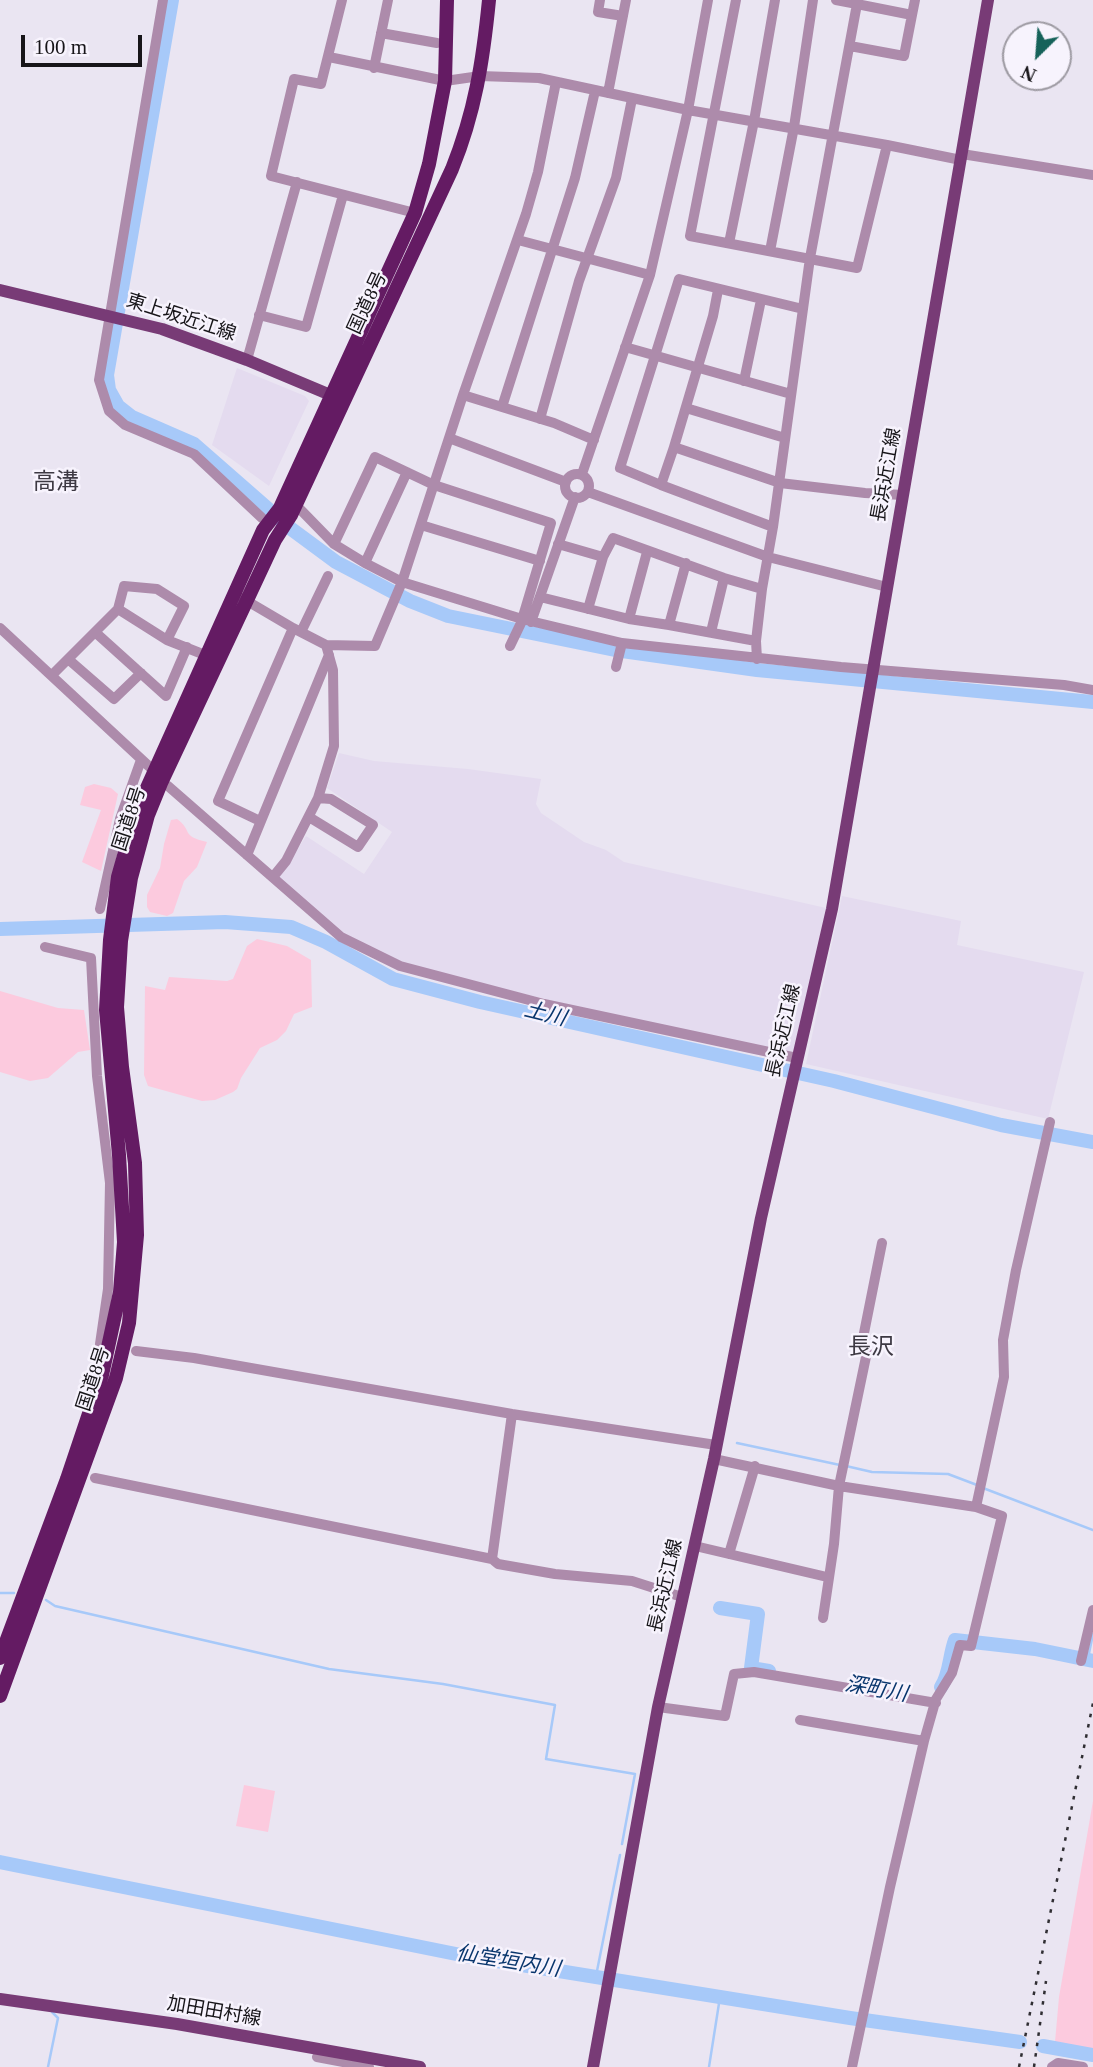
<!DOCTYPE html>
<meta charset="utf-8">
<style>
body{margin:0}
#map{position:relative;width:1093px;height:2067px;overflow:hidden;background:#eae5f2;font-family:"Times New Roman",serif}
canvas{display:block}
.north{position:absolute;left:1002px;top:21px;width:70px;height:70px;box-sizing:border-box;background:#f7f3fd;border:2px solid #9d9aa2;border-radius:50%;rotate:205deg;font-size:19px;font-weight:700;line-height:28px;text-align:center;color:#171519}
.north::after{content:'';display:block;margin:auto;width:24px;height:32px;background:#16625a;clip-path:polygon(50% 0,100% 100%,50% 72%,0 100%)}
.scale{position:absolute;left:21px;top:35px;width:121px;height:32px;box-sizing:border-box;border:4px solid #171519;border-top:0;padding-left:9px;font-size:21px;line-height:24px;white-space:nowrap;color:#171519;-webkit-text-stroke:5px #f7f3fd;paint-order:stroke}
</style>
<div id="map">
<canvas width="1093" height="2067"></canvas>
<div class="north">N</div>
<div class="scale">100 m</div>
</div>
<script>
const ctx = document.querySelector('canvas').getContext('2d');
ctx.lineJoin = 'round';
function fill(path, color) { ctx.fillStyle = color; ctx.fill(path, 'evenodd'); }
function strokePath(path, color, width, dash) { ctx.strokeStyle = color; ctx.lineWidth = width; ctx.lineCap = dash ? 'butt' : 'round'; ctx.setLineDash(dash || []); ctx.stroke(path); }
function label(font, color, halo, rows, align = 'center') {
  ctx.font = font + ' "Times New Roman","Noto Sans JP",serif'; ctx.lineWidth = 5; ctx.setLineDash([]); ctx.textBaseline = 'middle'; ctx.strokeStyle = halo; ctx.fillStyle = color; for (const [text, x, y, turn = 0] of rows) {
    ctx.save(); ctx.translate(x, y); ctx.rotate((+turn || 0) * Math.PI / 180); ctx.textAlign = isNaN(turn) ? turn : align; if (halo) ctx.strokeText(text, 0, 0); ctx.fillText(text, 0, 0); ctx.restore();
  }
}
const built = new Path2D(`
 M237,368L305,396L309,401L269,486L212,445Z
 M339,753L374,761L468,769L541,779L536,804L541,813L584,842L606,850L624,862L826,908L795,1055L671,1029L490,986L403,963L344,934L279,878L306,836L364,874L392,832L327,788Z
 M842,896L961,921L957,945L1084,972L1048,1119L806,1064Z`);
const green = new Path2D(`
 M94,784L111,788L118,794L101,871L82,862L101,810L80,805L85,787Z
 M177,819C193,830 180,836 207,842L197,867L184,881L173,913L167,916L150,912L147,907V895L160,868L164,844L171,820Z
 M257,939L287,946L311,960L312,1007L294,1014L286,1031L277,1040L260,1048L241,1078L237,1089L233,1092L215,1100L202,1101L148,1086L144,1075L145,986L165,990L169,977L227,981L233,979L247,946Z
 M0,991L58,1008L84,1010L90,1050L78,1052L48,1078L30,1081L0,1072Z
 M244,1785L275,1791L268,1832L236,1826Z
 M1093,1801V2049L1055,2042L1059,1997Z`);
const stream = new Path2D(`
 M737,1443L840,1465
 M846,1466L872,1472L948,1474L977,1485
 M983,1488L1093,1530
 M0,1593H14
 M46,1600L55,1606L329,1669L443,1684L555,1705L546,1759L635,1774L622,1844
 M1088,1658L1093,1634
 M596,1976L620,1855
 M48,2067L58,2018L52,2012
 M709,2067L720,1997`);
const river = new Path2D(`
 M172,0L107,375L109,390L118,406L132,417L194,444L290,528L336,562L410,601L448,616L615,650L757,670L1093,702
 M0,929L225,922L291,927L326,942L393,979L480,1002L834,1081L1001,1125L1093,1142
 M720,1608L758,1614L751,1668L769,1671
 M941,1687C950,1674 949,1656 955,1640L1035,1649L1093,1661
 M0,1862L466,1956L850,2018L1020,2042
 M1043,2046L1093,2055`);
const minor = new Path2D(`
 M163,0L99,380L109,411L125,425L194,454L262,518
 M342,0L321,84L294,79L271,176L415,213
 M600,0L598,12L623,16
 M836,0L857,4
 M381,33L437,43
 M850,46L904,56L912,15
 M329,57L445,81L480,76L539,78L688,110L887,145L857,268L690,236L736,0
 M374,68L388,0
 M608,93L626,0
 M887,145L961,160
 M962,154L1093,175
 M518,240L650,275
 M729,243L754,121L775,0
 M770,251L794,127L813,0
 M259,315L306,327L343,195
 M625,347L791,394
 M247,360L297,182
 M744,381L761,300
 M463,395L554,423L594,440
 M502,407L575,178L595,91
 M686,408L785,438
 M540,419L579,281L616,178L632,99
 M449,438L566,482
 M674,447L713,316L718,290
 M582,474L650,275L688,110L708,0
 M565 486a12 12 0 1 1 24 0a12 12 0 1 1-24 0Z
 M661,485L620,468L679,279L803,309
 M588,492L768,557L887,587
 M296,505L334,544L365,563L402,582L522,619L622,643L841,667L1064,685L1093,690
 M421,525L540,561
 M773,527L661,485L674,447L780,483L865,493L903,495
 M334,544L375,457L434,485L551,523L521,623L510,646
 M558,544L603,557L613,538L724,578L762,589
 M647,552L629,619L669,625L686,563
 M365,563L407,472
 M540,597L629,619
 M242,598L293,628
 M118,609L167,640L205,655
 M588,609L603,557
 M531,622L575,497
 M669,625L756,641
 M0,628L154,771
 M95,632L166,696L187,647
 M301,632L328,576
 M711,632L724,578
 M68,659L114,699L141,673
 M757,659L756,641L762,589L773,527L810,258L857,4L912,15L915,0
 M616,667L622,643
 M52,675L118,609L124,586L157,589L184,606L167,640
 M161,783L168,786L341,937L400,966L544,1004L797,1058
 M309,817L358,847L373,825L331,799L318,798
 M260,821L218,801L293,628L326,645
 M247,855L329,655
 M273,877L286,861L318,798L334,746L333,670L326,645L375,646L402,582L463,395L526,214L538,172L556,82
 M100,909L120,819L141,760
 M45,947L91,958L97,1076L110,1183L108,1289L100,1344
 M136,1351L194,1358L512,1414L716,1445
 M714,1459L839,1486L976,1507L1002,1516L971,1646L960,1645L952,1673L936,1699L924,1741L890,1887L852,2067
 M95,1478L492,1559L498,1564L555,1574L632,1581L682,1597
 M976,1507L1004,1377L1003,1340L1016,1270L1050,1122
 M695,1546L827,1577
 M729,1554L755,1466
 M492,1559L512,1414
 M823,1618L834,1544L839,1486L867,1352L861,1348L882,1243
 M1081,1661L1093,1610
 M658,1707L725,1716L734,1674L754,1672L936,1703
 M800,1720L924,1741
 M317,2057L369,2067
 M1052,2067L1058,2063L1083,2067`);
const major = new Path2D(`
 M0,290L162,329L247,360L340,399
 M0,1999L177,2024L420,2067
 M593,2067L658,1707L714,1459L761,1218L832,909L988,0`);
const highway = new Path2D(`
 M0,1658L67,1479L102,1375L120,1292L124,1242L119,1155L106,1010L110,940L118,877L137,810L263,530L280,508L415,213L429,164L445,81L447,0
 M0,1696L116,1378L129,1323L137,1235L135,1163L122,1067L117,1007L121,941L131,878L148,815L161,783L247,600L275,540L291,515L452,169C475,112 483,61 489,0`);
const rail = new Path2D(`
 M1019,2067L1093,1703
 M1034,2067L1046,1981`);
const streetNames = [
 ["国道8号",368,303,-65],
 ["東上坂近江線",181,318,18],
 ["長浜近江線",887,475,-80],
 ["国道8号",130,819,-72],
 ["長浜近江線",784,1031,-77],
 ["国道8号",94,1379,-72],
 ["長浜近江線",666,1586,-77],
 ["加田田村線",214,2012,10]
];
const waterNames = [
 ["土川",545,1015,14],
 ["深町川",876,1690,10],
 ["仙堂垣内川",508,1962,9]
];
const quarterNames = [
 ["高溝",56,483],
 ["長沢",871,1348]
];
fill(built, '#e4dbef');
fill(green, '#fccade');
strokePath(stream, '#a7c9f9', 2.5);
strokePath(river, '#a7c9f9', 14);
strokePath(minor, '#ad8bab', 10);
strokePath(major, '#783b76', 12);
strokePath(highway, '#641b63', 14);
strokePath(rail, '#302e33', 2.5, [3.5, 7]);
label('19px', '#171519', '#f7f3fd', streetNames);
label('italic 21px', '#09366d', '#f7f3fd', waterNames);
label('23px', '#3d3943', '#f7f3fd', quarterNames);
</script>
